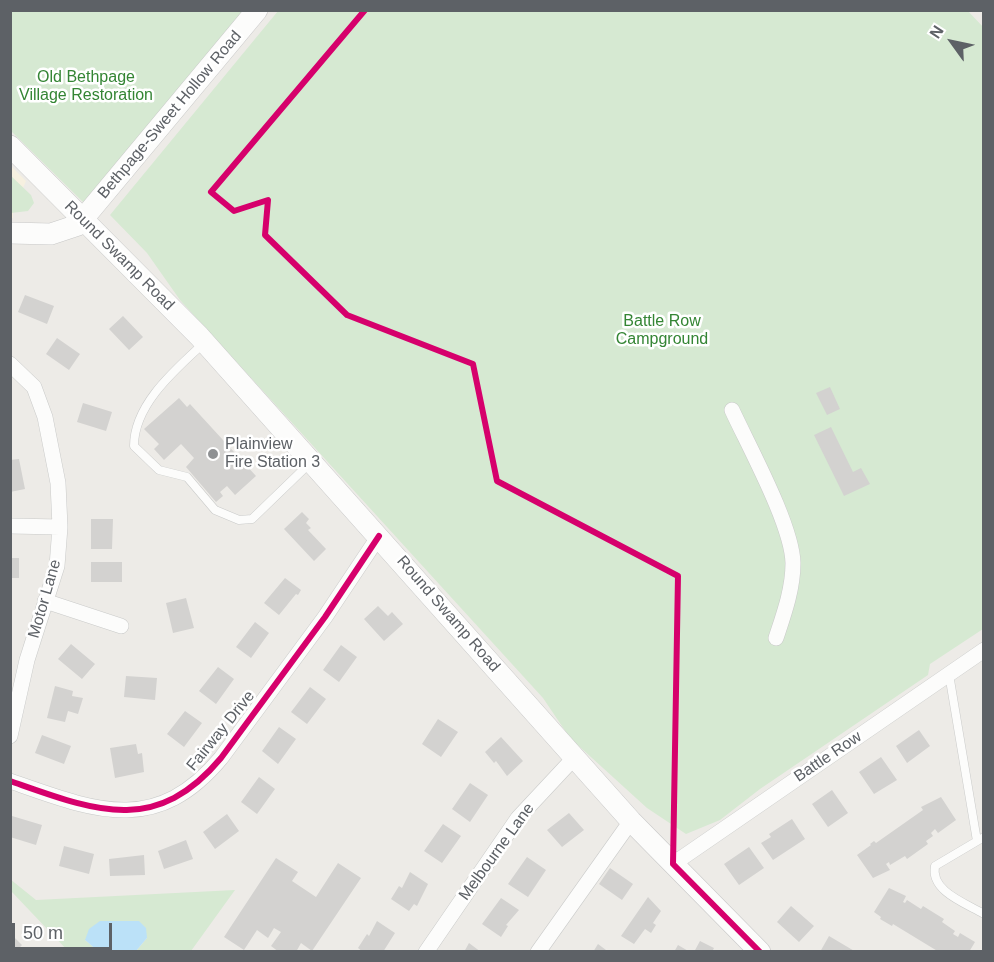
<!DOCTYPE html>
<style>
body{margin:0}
#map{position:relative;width:994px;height:962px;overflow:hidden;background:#edebe7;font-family:Helvetica,sans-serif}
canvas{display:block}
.frame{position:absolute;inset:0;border:12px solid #5d6166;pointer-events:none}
.north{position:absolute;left:922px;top:12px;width:60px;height:60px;-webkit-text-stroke:4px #fff;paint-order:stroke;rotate:303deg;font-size:16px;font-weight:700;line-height:24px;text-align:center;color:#5d6166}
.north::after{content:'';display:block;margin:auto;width:21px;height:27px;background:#5d6166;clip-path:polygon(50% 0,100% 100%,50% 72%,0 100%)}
.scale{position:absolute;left:12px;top:923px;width:100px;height:27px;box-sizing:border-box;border:3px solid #5d6166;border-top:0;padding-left:8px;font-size:18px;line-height:21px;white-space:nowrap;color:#5d6166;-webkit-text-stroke:4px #fff;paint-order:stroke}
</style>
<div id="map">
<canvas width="994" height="962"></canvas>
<div class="frame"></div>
<div class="north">N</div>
<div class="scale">50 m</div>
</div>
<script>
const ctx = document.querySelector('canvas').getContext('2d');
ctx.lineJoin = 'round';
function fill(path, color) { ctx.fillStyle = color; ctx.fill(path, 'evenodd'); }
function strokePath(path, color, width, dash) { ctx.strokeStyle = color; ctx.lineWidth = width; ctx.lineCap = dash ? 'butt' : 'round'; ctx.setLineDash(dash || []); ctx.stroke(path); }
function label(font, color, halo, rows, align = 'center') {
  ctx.font = font + ' Helvetica,sans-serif'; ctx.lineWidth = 5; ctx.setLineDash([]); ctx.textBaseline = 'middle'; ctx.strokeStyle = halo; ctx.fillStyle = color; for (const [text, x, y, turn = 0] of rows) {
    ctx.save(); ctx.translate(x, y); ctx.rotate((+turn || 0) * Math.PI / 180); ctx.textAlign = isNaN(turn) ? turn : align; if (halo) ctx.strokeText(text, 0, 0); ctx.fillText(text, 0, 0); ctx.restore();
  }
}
const commercial = new Path2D(`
 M10,165L26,181L13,211V218H11Z`);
const green = new Path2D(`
 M10,11H254L84,203L11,131Z
 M278,11H968L984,28L983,629L930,664L928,675L760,789L720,820L686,834L647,808L570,738L543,698L180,300L147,253L110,215Z
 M10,175L31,195L34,203L28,211L11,213Z
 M10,879L36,900L235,890L191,951H136L147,938L85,940L98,951L69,952L11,891Z`);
const water = new Path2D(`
 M100,921H139L146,928L147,938L136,951H98L85,940L89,929Z`);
const building = new Path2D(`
 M25,295L54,306L47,324L18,312Z
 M123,316L143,337L129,350L109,329Z
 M57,338L80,354L69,370L46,354Z
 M830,387L840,409L827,415L816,393Z
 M179,398L187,407L190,404L256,476L235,495L227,486L220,492L223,496L216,502L186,467L194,458L181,444L164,460L154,449L159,444L144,429Z
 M83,403L112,412L106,431L77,422Z
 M831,427L853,472L861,468L870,484L844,496L814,435Z
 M19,459L25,489L10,492V460Z
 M302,512L309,519L306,523L311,528L308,530L326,549L314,561L284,529Z
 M91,519H113L112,549H91Z
 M10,558H19V578H10Z
 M91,562H122V582H91Z
 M285,578L301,590L298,595L296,594L279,615L264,603Z
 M186,598L194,628L173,633L166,603Z
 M378,606L388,616L392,612L403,624L384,641L364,619Z
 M255,622L269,633L251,658L236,647Z
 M71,644L95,664L82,679L58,659Z
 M341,645L357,657L339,682L323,670Z
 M218,667L234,679L216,704L199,691Z
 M126,676L157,678L155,700L124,697Z
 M55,686L73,691L72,696L83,698L78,714L68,711L65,722L47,718Z
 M310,687L326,699L307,724L291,712Z
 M185,711L202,723L184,747L167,734Z
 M438,719L458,732L441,757L422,744Z
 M279,727L296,739L278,764L262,751Z
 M919,730L930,746L907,763L896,746Z
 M42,735L71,746L64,764L35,753Z
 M501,737L523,761L507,776L496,761L494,763L485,752Z
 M136,744L138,754L142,753L144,772L115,778L110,748Z
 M881,757L897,780L874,794L859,772Z
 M259,777L275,789L257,814L241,802Z
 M470,783L488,795L470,822L452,809Z
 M832,790L848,813L828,827L812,804Z
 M941,797L956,820L938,833L935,829L931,833L933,836L926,841L928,844L907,859L905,856L890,865L889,862L886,864L890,870L873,878L857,855L871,845L870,844L874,841L876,843L923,810L921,807Z
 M569,813L584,830L562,847L547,830Z
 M227,814L239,831L215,849L203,832Z
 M12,816L42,825L36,845L10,837Z
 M792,819L805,839L773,860L761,843L771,837L769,834Z
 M443,824L461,836L442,863L424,851Z
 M186,840L193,859L164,869L158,851Z
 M64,846L94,854L89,874L59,866Z
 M749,847L764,868L739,885L724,864Z
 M144,855L145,875L110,876L109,859Z
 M527,857L546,870L528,897L508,884Z
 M276,858L298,872L292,881L316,897L338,863L361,878L312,951L301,943L296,952H279L271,946L281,932L274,928L268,938L257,930L244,950L224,937Z
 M610,868L633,884L622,900L599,884Z
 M410,872L428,884L417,906L414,904L409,911L391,899L399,886L402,888Z
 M889,888L906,896L903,902L905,903L907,900L921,909L923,906L944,919L942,922L955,931L953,934L958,937L960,933L975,942L969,952H939L893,924L892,926L880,919L881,917L874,912Z
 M648,897L661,911L653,923L656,925L651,933L645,929L634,944L621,936Z
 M501,898L519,910L506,925L508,926L501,937L482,924Z
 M791,906L814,926L799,942L777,922Z
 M377,921L395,933L383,952H363L358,948L367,934L369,936Z
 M13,936L22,945L15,952H10Z
 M829,936L856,952H820Z
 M700,941L714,948L712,952H694Z
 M469,943L481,952H464Z
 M598,944L606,950L605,952H593Z
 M678,945L690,952H674Z`);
const lane = new Path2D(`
 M204,343C176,369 134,404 134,446L159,470L187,477L215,510L239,520L252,519L310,463
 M949,674L977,841
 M984,837L935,866C930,891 965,903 984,914`);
const street = new Path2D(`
 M10,364L34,387L45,417L58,483L60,527L57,566L27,660L10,736
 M732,410C749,447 792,525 793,563C793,589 784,614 776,638
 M10,526L60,527
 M45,601L121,626
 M10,781C93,810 155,837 221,758L325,617L379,536
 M673,864L984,650
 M426,952L518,818L574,758
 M538,952L631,821`);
const secondary = new Path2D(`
 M10,146L199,336L631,821L760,952
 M10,233L51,234L78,225L257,10`);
const cycleway = new Path2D(`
 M365,10L211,192L234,211L268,200L265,235L347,315L473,364L497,481L678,576L673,864L760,952
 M10,781C93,810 155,837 221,758L325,617L379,536`);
const markers = [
 [213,454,6,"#8f9193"]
];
const parkNames = [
 ["Old Bethpage",86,78],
 ["Village Restoration",86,96],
 ["Battle Row",662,322],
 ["Campground",662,340]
];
const streetNames = [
 ["Bethpage-Sweet Hollow Road",170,115,-50],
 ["Round Swamp Road",119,256,45],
 ["Motor Lane",45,599,-74],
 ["Round Swamp Road",448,614,49],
 ["Fairway Drive",221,731,-51],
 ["Battle Row",828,757,-34],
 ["Melbourne Lane",497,852,-54]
];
const poiNames = [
 ["Plainview",225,445],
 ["Fire Station 3",225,463]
];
fill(commercial, '#f6f0e0');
fill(green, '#d6e9d2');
fill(water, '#bbe1f8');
fill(building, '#d3d2d0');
strokePath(lane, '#c9cac9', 9);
strokePath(street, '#c9cac9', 16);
strokePath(secondary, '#c8c8c8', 22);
strokePath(lane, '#fcfcfb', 8);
strokePath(street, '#fcfcfb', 15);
strokePath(secondary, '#fcfcfb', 21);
strokePath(cycleway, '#d6006c', 6);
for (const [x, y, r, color] of markers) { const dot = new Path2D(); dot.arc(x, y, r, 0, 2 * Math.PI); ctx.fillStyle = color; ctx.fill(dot); strokePath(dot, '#fff', 2); }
label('16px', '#348534', '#fff', parkNames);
label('16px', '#5d6166', '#fff', streetNames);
label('16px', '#5d6166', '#fff', poiNames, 'left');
</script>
